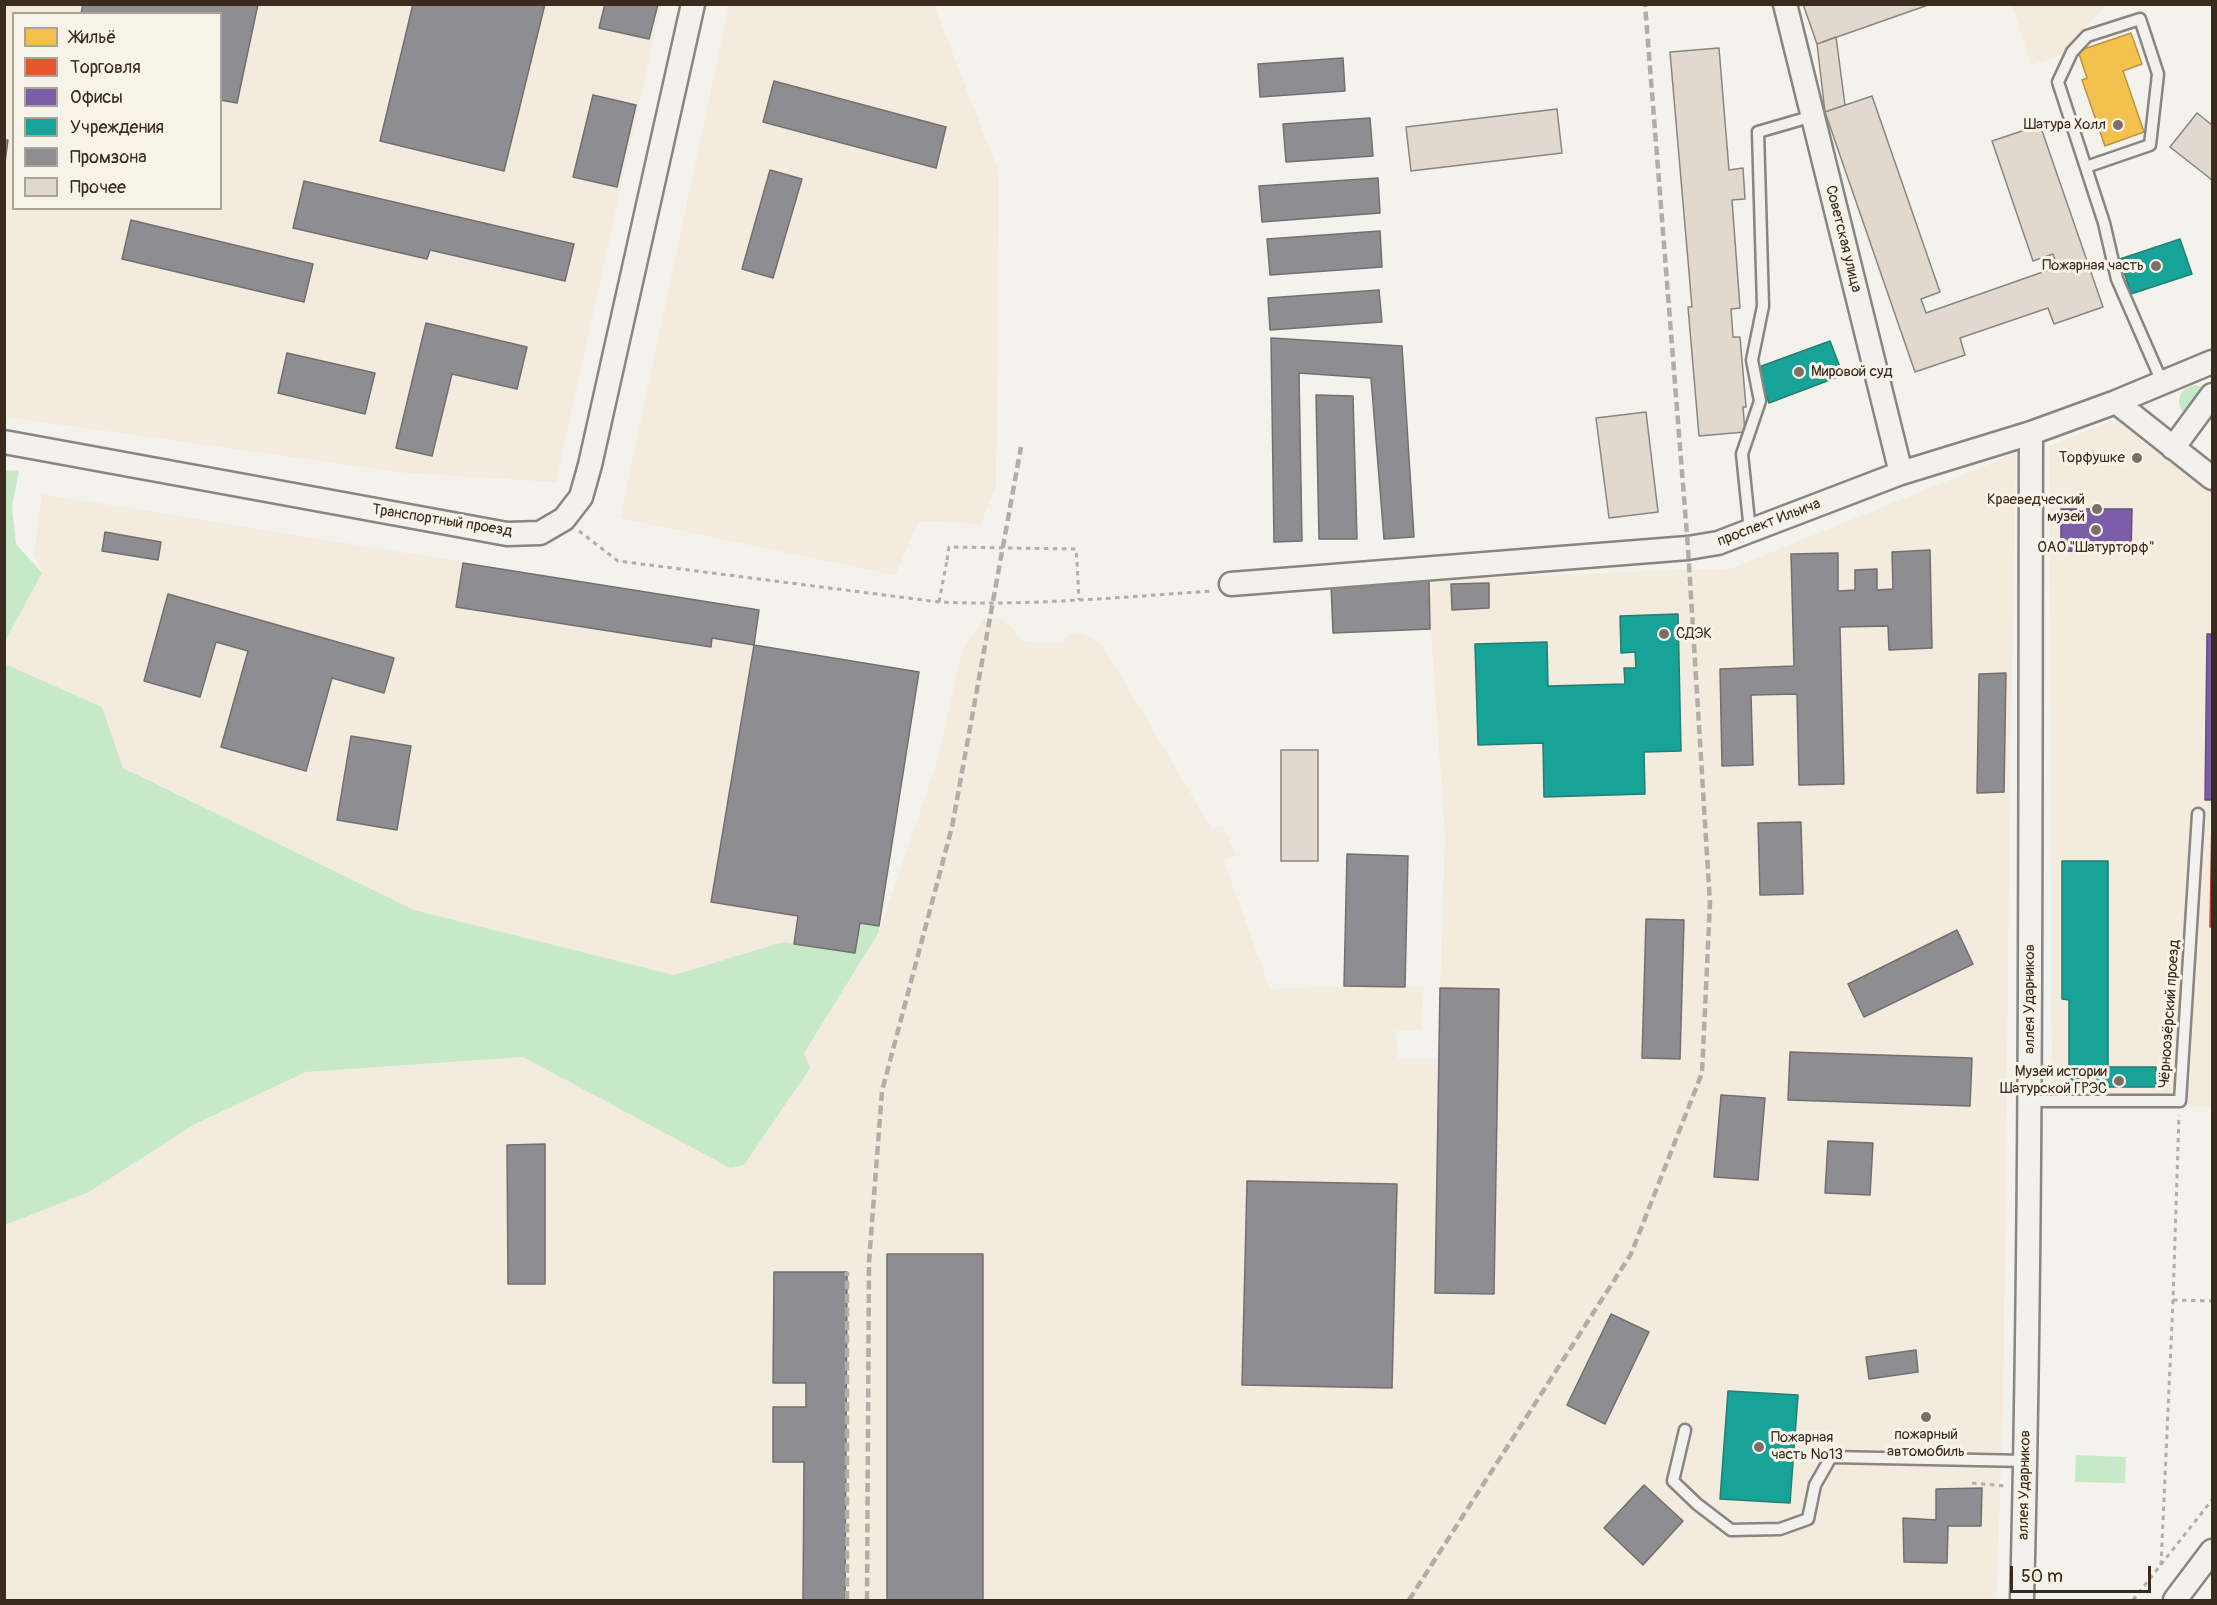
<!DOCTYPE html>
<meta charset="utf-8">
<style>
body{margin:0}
#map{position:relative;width:2217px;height:1605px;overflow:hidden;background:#f4f2ec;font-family:Pangolin,sans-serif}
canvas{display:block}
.frame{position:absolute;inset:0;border:6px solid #3b2a1e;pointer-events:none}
.legend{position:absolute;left:12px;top:12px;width:210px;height:198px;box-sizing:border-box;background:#f7f3e8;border:2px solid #aca397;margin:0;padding:8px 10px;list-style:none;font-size:18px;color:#3b2a1e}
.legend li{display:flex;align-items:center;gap:12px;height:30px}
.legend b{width:30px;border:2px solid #aca397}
.scale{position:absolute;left:2010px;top:1566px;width:141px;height:27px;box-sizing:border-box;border:3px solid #3b2a1e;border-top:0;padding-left:8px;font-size:18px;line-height:21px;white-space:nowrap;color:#3b2a1e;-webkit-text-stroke:4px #f7f3e8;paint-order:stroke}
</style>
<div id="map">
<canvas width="2217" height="1605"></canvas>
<div class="frame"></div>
<ul class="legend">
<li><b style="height:16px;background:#f2c14e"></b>Жильё</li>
<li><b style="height:16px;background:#e4572e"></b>Торговля</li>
<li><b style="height:16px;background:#7b5ea7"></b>Офисы</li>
<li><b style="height:16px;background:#17a398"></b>Учреждения</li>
<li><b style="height:16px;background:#8d8d92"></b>Промзона</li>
<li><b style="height:16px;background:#e1d9ce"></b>Прочее</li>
</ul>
<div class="scale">50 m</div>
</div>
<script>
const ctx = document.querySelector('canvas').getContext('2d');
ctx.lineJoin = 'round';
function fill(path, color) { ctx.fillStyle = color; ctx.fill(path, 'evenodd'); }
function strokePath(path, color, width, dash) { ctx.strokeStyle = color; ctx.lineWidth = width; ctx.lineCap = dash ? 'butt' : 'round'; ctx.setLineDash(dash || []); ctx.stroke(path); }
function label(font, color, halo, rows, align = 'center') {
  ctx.font = font + ' Pangolin,sans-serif'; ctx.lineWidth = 6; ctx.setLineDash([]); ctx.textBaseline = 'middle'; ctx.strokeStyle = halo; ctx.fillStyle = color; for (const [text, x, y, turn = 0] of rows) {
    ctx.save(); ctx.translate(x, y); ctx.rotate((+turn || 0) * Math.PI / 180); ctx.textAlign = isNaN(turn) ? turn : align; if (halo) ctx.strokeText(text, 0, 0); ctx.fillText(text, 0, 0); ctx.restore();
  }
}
const built = new Path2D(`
 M5,5H661L556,482L407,473L5,417ZM14,14H220V208H14Z
 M729,5H934L999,173L996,485L981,524L919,521L895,575L620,518Z
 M2012,5V4L2106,5L2059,56L2031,65Z
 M2119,418L2212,488V1107H2052L2049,446Z
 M2016,453L2010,785L2003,1416L1996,1600H5V1225L89,1192L195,1124L306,1072L523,1057L730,1168L879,932L938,759L962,650L984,618L1004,620L1024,642L1063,643L1066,636L1078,632L1102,644L1211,828L1223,827L1237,855L1223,859L1270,989L1344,986L1424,987L1421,1030L1395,1031L1398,1058L1438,1059L1445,836L1431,630L1333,633L1331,584L1678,570L1730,569Z
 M42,494L759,610L754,645L919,672L879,926L860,923L855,953L783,942L674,975L413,910L123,768L102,707L5,664V641L42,573L34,554Z`);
const green = new Path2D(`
 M2196,385L2204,388L2189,417C2173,406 2177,388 2196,385Z
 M19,470L12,507L16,544L42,573L5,641V471Z
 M5,664L102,707L123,768L414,910L674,975L783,942L855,953L860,923L879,926V932L804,1053L810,1068L744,1165L730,1168L523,1057L306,1072L195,1124L89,1192L5,1225Z
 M2076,1455L2126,1457L2125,1483L2075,1482Z`);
const homes = new Path2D(`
 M2131,33L2142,64L2123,71L2144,132L2105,146L2082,80L2087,78L2078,51Z`);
const shops = new Path2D(`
 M2212,819V927H2210Z`);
const offices = new Path2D(`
 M2061,509H2132L2131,552L2061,551Z
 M2212,599V800H2205L2207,634H2212Z`);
const public = new Path2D(`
 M2180,239L2192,274L2131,294L2120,259Z
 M1830,341L1843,375L1769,403L1756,368Z
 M1678,614L1681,751L1644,752L1645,794L1544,797L1543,743L1478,745L1475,644L1547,642L1548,686L1625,684L1624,668H1636L1635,652L1621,653L1620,616Z
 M2062,861H2108V1067H2156V1087H2069V1000L2062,999Z
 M1728,1391L1798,1395L1790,1503L1720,1499Z`);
const industry = new Path2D(`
 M83,4H258L237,103L220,100V14H81Z
 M413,4H545L504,171L380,141Z
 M605,4H658L649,39L599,28Z
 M1343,58L1345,91L1260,97L1258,64Z
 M774,81L946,127L936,168L763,122Z
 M593,95L636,105L617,187L573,177Z
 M1370,118L1373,156L1286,162L1283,124Z
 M4,140H8L4,170Z
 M770,170L802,179L773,278L742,269Z
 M1378,178L1380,213L1262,222L1259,186Z
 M304,181L574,244L565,281L430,250L427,259L293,228Z
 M131,220L313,264L304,302L122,259Z
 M1380,231L1382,267L1270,275L1267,239Z
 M1379,290L1382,322L1270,330L1268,298Z
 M426,323L527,347L517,389L452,374L432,456L396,448Z
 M1271,338L1402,346L1414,537L1384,539L1371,378L1299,373L1302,541L1274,542Z
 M287,353L375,373L365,414L278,393Z
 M1316,395L1353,396L1357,539H1319Z
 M105,532L161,542L158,560L102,551Z
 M1930,550L1932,648L1889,650L1888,626L1840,627L1844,784L1799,785L1797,694L1751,695L1753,765L1722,766L1720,669L1794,666L1791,554L1838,553V591L1855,590V570L1877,569V590L1893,589L1892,552Z
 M463,563L759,610L754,645L712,638L711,647L456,607Z
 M1429,580L1430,629L1333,633L1331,584Z
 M1489,583V608L1452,610L1451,584Z
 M168,594L394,658L384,693L332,678L306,771L221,747L248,651L216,642L200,697L144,681Z
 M754,645L919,672L879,926L860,923L855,953L794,944L798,916L711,902Z
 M2006,673L2004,792L1977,793L1979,674Z
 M351,736L411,746L397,830L337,820Z
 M1801,822L1803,894L1760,895L1758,823Z
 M1347,854L1408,856L1405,987L1344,986Z
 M1646,919L1684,920L1680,1059L1642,1058Z
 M1957,930L1973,964L1864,1017L1848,984Z
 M1440,988L1499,989L1494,1294L1435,1293Z
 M1790,1052L1972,1058L1970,1106L1788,1100Z
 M1721,1095L1765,1098L1758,1180L1714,1177Z
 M1828,1141L1873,1143L1870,1195L1825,1193Z
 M545,1144V1284H508L507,1145Z
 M1247,1181L1397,1184L1392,1388L1242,1385Z
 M887,1254H983V1600H887Z
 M774,1272H847L845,1600H803L804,1462H773V1407H806V1383H773Z
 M1611,1314L1649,1332L1605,1424L1567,1405Z
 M1916,1350L1918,1372L1869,1379L1866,1357Z
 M1644,1485L1683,1521L1643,1565L1604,1528Z
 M1982,1488L1981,1526H1948L1947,1563L1904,1562L1903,1518L1936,1520V1489Z`);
const building = new Path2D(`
 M1803,4H1931L1817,44Z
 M1836,37L1845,105L1825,112L1817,44Z
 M1719,48L1729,170L1743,168L1745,199L1732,200L1740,308L1731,309L1733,337H1740L1746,407H1743L1745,432L1699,436L1688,307H1692L1670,52Z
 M1872,96L1940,292L1921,299L1926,313L2057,267L2053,254L2033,261L1992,141L2040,125L2103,307L2054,324L2048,308L1960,338L1965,355L1915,372L1825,112Z
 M1557,109L1562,153L1411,171L1406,127Z
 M2197,113L2212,125V180L2170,147Z
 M1646,412L1658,512L1609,518L1596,418Z
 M1281,750H1318V861H1281Z`);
const path = new Path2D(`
 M579,531L618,561L939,602C1031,606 1121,597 1213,591
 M1077,562L1079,600
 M939,602L947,560
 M2173,1300L2212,1301
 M1972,1483L2005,1486
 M2161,1565L2173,1300L2179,1115
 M2133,1600L2212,1500`);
const lane = new Path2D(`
 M2086,167L2150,145L2158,74L2140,19L2087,36L2072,52L2058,82L2104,223L2117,279L2162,382
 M1750,531L1742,454L1760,401L1752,360L1763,306L1758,132L1813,116
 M2029,1101H2180L2198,814
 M1685,1430L1673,1481L1697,1504L1731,1530L1780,1529L1808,1519L1815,1485L1831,1457L2026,1461`);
const street = new Path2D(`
 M1785,4L1901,473
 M2116,402L2212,478
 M4,442L507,534L540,533L564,519L581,497L590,465L693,4
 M2173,448L2212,395
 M1231,584L1688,548L1718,543L1901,473L2031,433L2116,402L2212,362
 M2022,1600C2032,1211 2030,822 2031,433
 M2175,1600L2212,1551`);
const rail = new Path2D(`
 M847,1600V1272
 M867,1600L869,1262L882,1091L952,827L1021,447
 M1409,1600L1631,1254L1702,1073L1710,903L1688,548L1645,4`);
const pathBridge = new Path2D(`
 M947,560L949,547L1076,549L1077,562`);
const markers = [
 [2118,125,6,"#7c7066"],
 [2156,266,6,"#7c7066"],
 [1799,372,6,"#7c7066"],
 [2137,458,6,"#7c7066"],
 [2097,509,6,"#7c7066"],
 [2096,530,6,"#7c7066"],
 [1664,634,6,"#7c7066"],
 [2119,1081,6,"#7c7066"],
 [1926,1417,6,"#7c7066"],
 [1759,1447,6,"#7c7066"]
];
const poiNames = [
 ["Шатура Холл",2106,125],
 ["Пожарная часть",2144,266],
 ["Мировой суд",1811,372,"left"],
 ["Торфушке",2125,458],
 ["Краеведческий",2085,500],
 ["музей",2085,517],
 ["ОАО \"Шатурторф\"",2096,548,"center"],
 ["СДЭК",1676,634,"left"],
 ["Музей истории",2107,1072],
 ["Шатурской ГРЭС",2107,1089],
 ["пожарный",1926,1435,"center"],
 ["автомобиль",1926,1452,"center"],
 ["Пожарная",1771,1438,"left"],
 ["часть №13",1771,1455,"left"]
];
const streetNames = [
 ["Советская улица",1843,239,76],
 ["Транспортный проезд",442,521,9],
 ["проспект Ильича",1769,523,-21],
 ["аллея Ударников",2030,999,-90],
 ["Чёрноозёрский проезд",2170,1014,-86],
 ["аллея Ударников",2025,1485,-89]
];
fill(built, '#f3ebdd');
fill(green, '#c8e9c7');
fill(homes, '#f2c14e');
strokePath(homes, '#bb9440', 1.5);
fill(shops, '#e4572e');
strokePath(shops, '#b14a29', 1.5);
fill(offices, '#7b5ea7');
strokePath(offices, '#684e7e', 1.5);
fill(public, '#17a398');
strokePath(public, '#227f73', 1.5);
fill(industry, '#8d8d92');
strokePath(industry, '#746f6f', 1.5);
fill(building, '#e1d9ce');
strokePath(building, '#898580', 1.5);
strokePath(lane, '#898580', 15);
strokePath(street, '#898580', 27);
strokePath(path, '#b1aeaa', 3, [4.5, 4.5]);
strokePath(lane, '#f2f1ed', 10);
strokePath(street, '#f2f1ed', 22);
strokePath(rail, '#b1aeaa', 4.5, [9, 4.5]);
strokePath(pathBridge, '#b1aeaa', 3, [4.5, 4.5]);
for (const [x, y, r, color] of markers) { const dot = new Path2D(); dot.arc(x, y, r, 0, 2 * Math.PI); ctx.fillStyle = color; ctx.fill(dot); strokePath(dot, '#f7f3e8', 2); }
label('15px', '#3b2a1e', '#f7f3e8', poiNames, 'right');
label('15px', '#3b2a1e', '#f7f3e8', streetNames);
</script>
